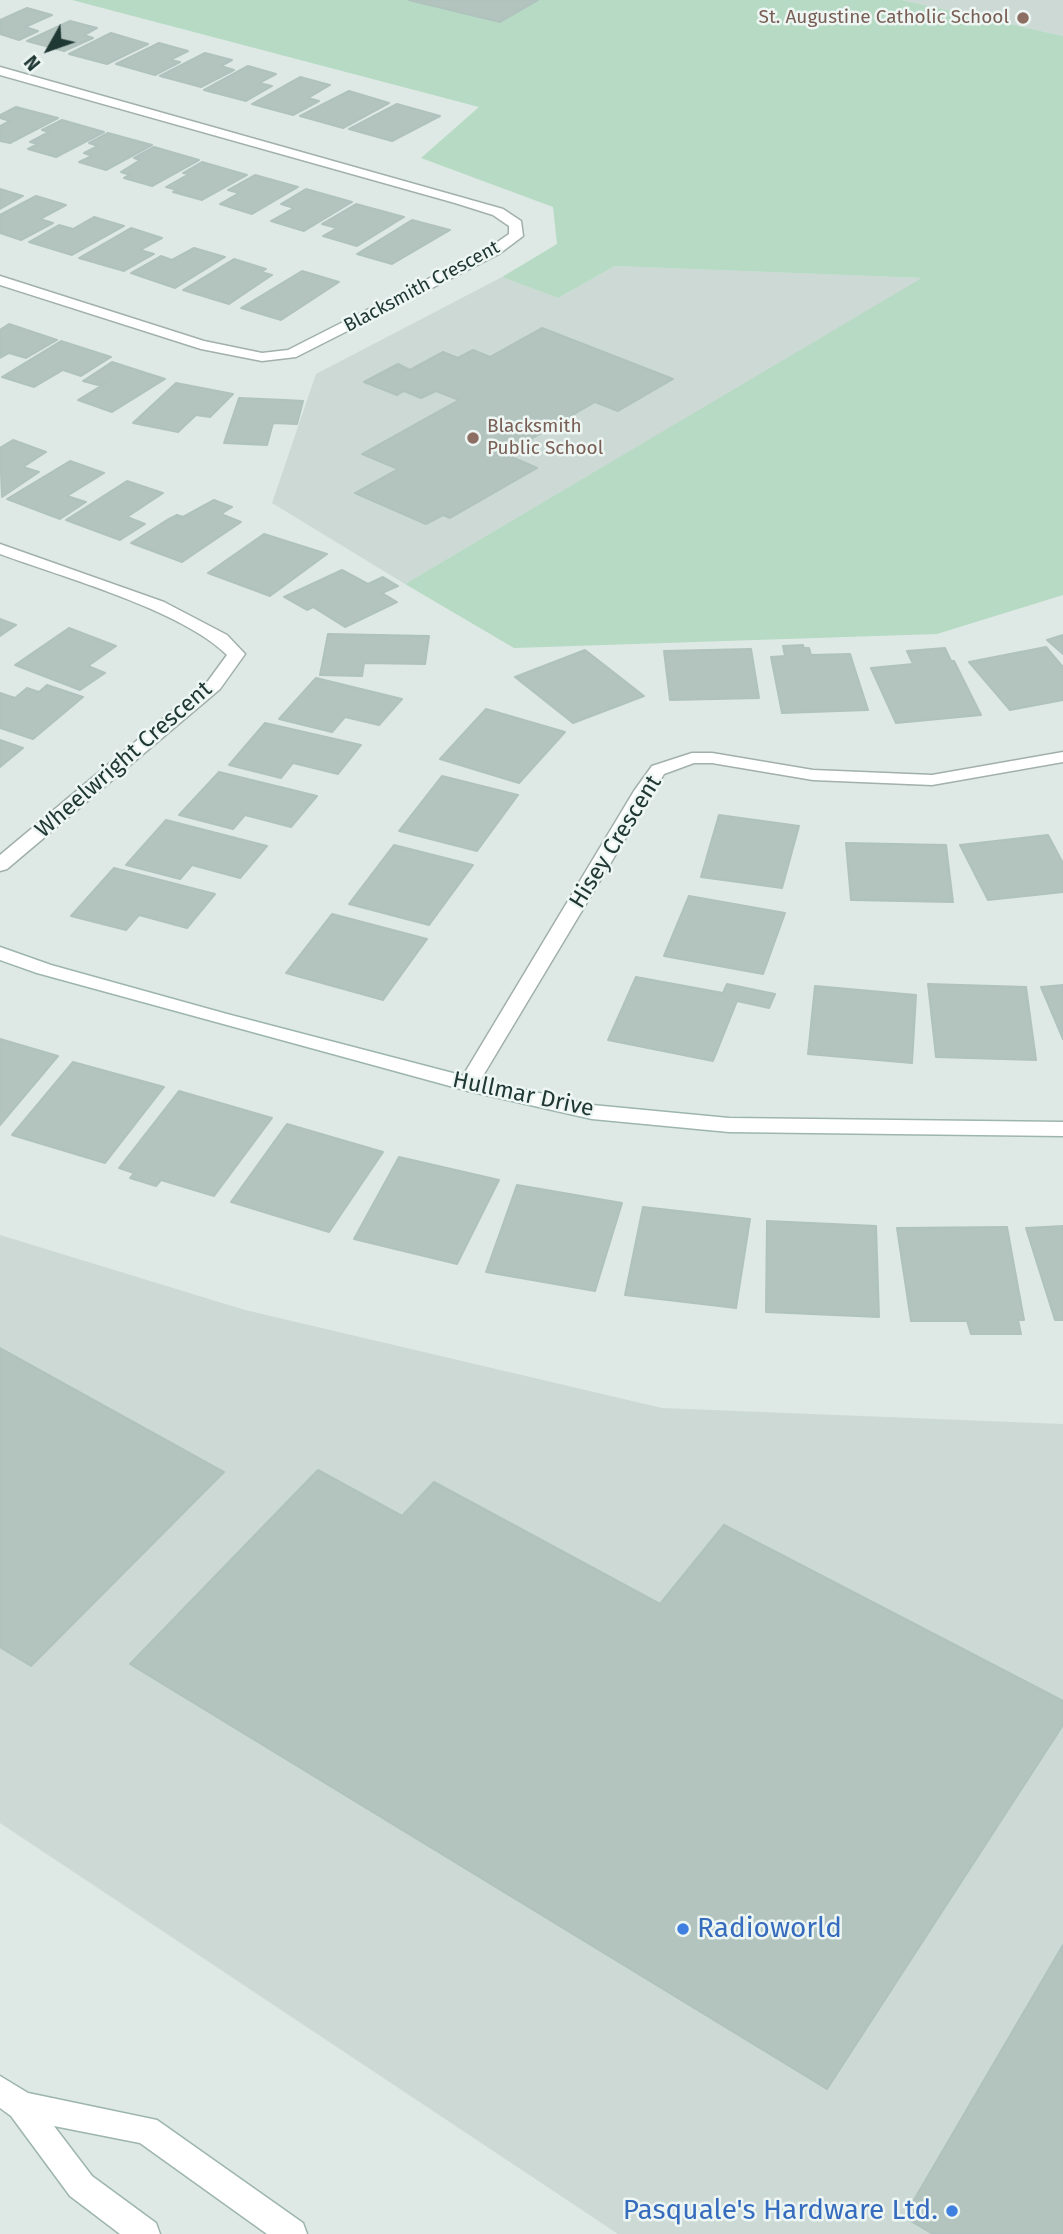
<!DOCTYPE html>
<style>
body{margin:0}
#map{position:relative;width:1063px;height:2234px;overflow:hidden;background:#dee9e5;font-family:"Fira Sans",sans-serif}
canvas{display:block}
.north{position:absolute;left:14px;top:14px;width:70px;height:70px;-webkit-text-stroke:5px #eef6f3;paint-order:stroke;rotate:230deg;font-size:19px;font-weight:700;line-height:28px;text-align:center;color:#203834}
.north::after{content:'';display:block;margin:auto;width:24px;height:32px;background:#203834;clip-path:polygon(50% 0,100% 100%,50% 72%,0 100%)}
</style>
<div id="map">
<canvas width="1063" height="2234"></canvas>
<div class="north">N</div>
</div>
<script>
const ctx = document.querySelector('canvas').getContext('2d');
ctx.lineJoin = 'round';
function fill(path, color) { ctx.fillStyle = color; ctx.fill(path, 'evenodd'); }
function strokePath(path, color, width, dash) { ctx.strokeStyle = color; ctx.lineWidth = width; ctx.lineCap = dash ? 'butt' : 'round'; ctx.setLineDash(dash || []); ctx.stroke(path); }
function label(font, color, halo, rows, align = 'center') {
  ctx.font = font + ' "Fira Sans",sans-serif'; ctx.lineWidth = 5; ctx.setLineDash([]); ctx.textBaseline = 'middle'; ctx.strokeStyle = halo; ctx.fillStyle = color; for (const [text, x, y, turn = 0] of rows) {
    ctx.save(); ctx.translate(x, y); ctx.rotate((+turn || 0) * Math.PI / 180); ctx.textAlign = isNaN(turn) ? turn : align; if (halo) ctx.strokeText(text, 0, 0); ctx.fillText(text, 0, 0); ctx.restore();
  }
}
const built = new Path2D(`
 M902,0H1063V36Z
 M615,266L924,278L405,584L272,503L316,374L502,277L558,298Z
 M0,1235L245,1310L662,1408L1063,1424V2234H618L0,1823Z`);
const green = new Path2D(`
 M72,0H902L1063,36V595L937,634L514,648L405,584L922,278L615,266L558,298L502,277L557,244L553,207L421,158L479,107Z`);
const building = new Path2D(`
 M409,0H538L500,22Z
 M27,8L52,15L25,27L38,31L19,40L0,34V20Z
 M70,21L97,28L84,35L93,38L64,51L27,41Z
 M111,33L148,44L107,64L69,54Z
 M159,43L188,51L170,60L180,62L155,75L116,64Z
 M205,53L232,60L221,66L234,70L201,87L160,76Z
 M248,66L276,74L259,83L272,86L246,101L204,90Z
 M300,77L330,85L308,98L319,101L293,115L252,104Z
 M349,91L389,103L343,128L300,116Z
 M397,104L440,116L392,141L349,129Z
 M16,107L58,118L10,143L0,141V126L10,121L0,118V115Z
 M62,120L104,132L56,157L28,149L38,144L30,142L49,132L42,130Z
 M108,133L152,145L106,170L79,162L92,156L84,153L98,146L89,143Z
 M154,147L199,160L152,186L124,178L130,175L121,172L140,160L134,158Z
 M202,162L247,175L202,200L173,192L177,190L166,187L189,174L183,173Z
 M255,175L298,187L252,214L220,204L239,193L228,190Z
 M0,189L23,196L0,209Z
 M306,189L352,202L304,231L271,221L294,208L281,204Z
 M36,196L66,205L40,219L53,223L21,240L0,233V215Z
 M356,204L404,217L357,246L323,236L337,228L322,224Z
 M94,217L124,226L72,255L29,242L59,225L73,229Z
 M412,220L450,230L392,264L357,254Z
 M131,228L162,238L140,250L154,254L124,271L79,258Z
 M194,248L225,257L175,288L131,273L161,256L172,260Z
 M234,259L266,269L261,272L272,275L229,304L183,290Z
 M302,271L339,282L281,320L241,308Z
 M9,324L57,340L26,358L9,353L0,358V330Z
 M542,328L673,379L618,411L595,402L505,454L537,468L450,518L443,515L426,524L355,493L398,469L362,454L459,400L436,391L421,398L404,391L397,395L364,382L398,364L410,370L443,352L458,358L473,350L490,357Z
 M61,341L111,357L81,376L63,370L34,387L2,377Z
 M112,362L165,379L112,412L78,400L109,381L98,385L83,381Z
 M176,383L233,394L210,417L196,415L178,432L133,423Z
 M239,398L286,400L303,401L297,424L273,423L267,445L224,443Z
 M13,440L46,452L23,467L39,472L2,497L0,448Z
 M70,461L104,473L67,496L86,502L60,519L7,499Z
 M127,481L163,493L127,517L145,524L120,540L66,520Z
 M214,500L232,507L221,514L241,522L182,562L131,543L167,520L177,515L183,517Z
 M264,534L327,554L270,596L208,573Z
 M342,570L368,584L383,577L398,586L382,593L397,602L345,627L313,607L307,610L284,597Z
 M0,619L16,625L0,636Z
 M69,628L116,646L88,666L105,673L80,690L15,665Z
 M328,634L429,636L425,664L364,663L362,676L320,675Z
 M1063,635V654L1047,640Z
 M803,645L804,648H809L811,655L850,654L868,710L782,713L771,657L785,656L783,646Z
 M1046,647L1063,667V700L1010,710L969,662Z
 M945,648L951,661H954L981,715L896,723L871,668L913,664L907,651Z
 M751,649L759,698L670,700L664,651Z
 M585,650L644,696L573,723L515,677Z
 M316,678L402,699L379,725L345,717L332,732L279,719Z
 M47,685L83,697L33,739L0,728V693L15,698L27,688L39,692Z
 M486,709L565,732L519,783L440,759Z
 M265,723L361,745L338,774L293,763L281,778L229,765Z
 M0,740L23,748L0,767Z
 M219,772L317,796L291,827L245,815L233,829L179,815Z
 M442,776L518,795L477,851L399,831Z
 M719,815L799,826L782,888L701,877Z
 M166,820L267,846L240,878L192,865L180,879L126,865Z
 M1048,835L1063,863V892L988,900L960,845Z
 M846,843L946,845L953,902L851,900Z
 M394,845L473,865L429,925L349,904Z
 M114,868L215,894L187,928L139,915L126,930L71,916Z
 M689,896L785,913L763,974L664,956Z
 M332,914L427,939L383,1000L286,973Z
 M636,977L723,993L727,984L775,994L769,1008L737,1001L713,1061L608,1040Z
 M928,984L1026,987L1036,1060L936,1057Z
 M1063,985V1039L1041,987Z
 M815,986L916,995L912,1063L808,1054Z
 M0,1039L58,1056L0,1125Z
 M73,1062L164,1087L105,1163L12,1135Z
 M179,1091L272,1118L214,1196L161,1180L156,1186L130,1178L134,1173L119,1168Z
 M287,1124L383,1152L329,1232L231,1202Z
 M399,1157L499,1180L457,1264L354,1239Z
 M517,1185L622,1203L595,1291L486,1272Z
 M643,1207L750,1219L736,1308L625,1295Z
 M767,1221L876,1226L879,1317L766,1312Z
 M1063,1226V1320H1055L1026,1228Z
 M1007,1227L1024,1320H1018L1021,1334H971L967,1321H911L897,1228Z
 M0,1348L224,1472L31,1666L0,1647Z
 M318,1470L402,1516L434,1482L660,1604L724,1525L1063,1701V1725L827,2089L130,1664Z
 M1063,1945V2234H933L904,2217Z`);
const street = new Path2D(`
 M0,67L503,209L521,221L523,236L499,254L296,357L262,361L201,349L0,285V276L204,341L262,353L288,350L489,248L509,234V226L493,215L455,203L0,75Z
 M0,544L164,602L227,635L245,654L220,689L7,869L0,871V855L208,681L227,655C182,610 62,577 0,554Z
 M1063,752V762L932,785L813,780L712,763H694L664,774L475,1089H461L458,1084L634,791L652,766L692,753H712L813,770L932,775Z`);
const secondary = new Path2D(`
 M0,947L51,965L227,1014L468,1077L592,1105L729,1118L1063,1122V1136L729,1132L592,1119L468,1091L37,973L0,960Z
 M0,2076L28,2093L157,2120L303,2223L307,2234H267L140,2143L54,2126L92,2176L156,2223L160,2234H120L70,2196L11,2116L0,2108Z`);
const markers = [
 [1023,18,7,"#8d6e63"],
 [473,438,7,"#8d6e63"],
 [683,1929,7,"#3f7fe0"],
 [952,2211,7,"#3f7fe0"]
];
const farEducationnames = [
 ["St. Augustine Catholic School",1009,18],
 ["Blacksmith",487,427,"left"],
 ["Public School",487,449,"left"]
];
const farStreetnames = [
 ["Blacksmith Crescent",422,287,-28]
];
const streetNames = [
 ["Wheelwright Crescent",124,760,-41],
 ["Hisey Crescent",616,842,-58],
 ["Hullmar Drive",523,1095,12]
];
const nearShopnames = [
 ["Radioworld",697,1929],
 ["Pasquale's Hardware Ltd.",938,2211,"right"]
];
fill(built, '#ccd9d4');
fill(green, '#b6dac4');
fill(building, '#b3c4be');
strokePath(building, '#b0c2bd', 2);
strokePath(street, '#a1b0ac', 3);
strokePath(secondary, '#9db5ae', 3);
fill(street, '#fff');
fill(secondary, '#fff');
for (const [x, y, r, color] of markers) { const dot = new Path2D(); dot.arc(x, y, r, 0, 2 * Math.PI); ctx.fillStyle = color; ctx.fill(dot); strokePath(dot, '#eef6f3', 2.5); }
label('19px', '#785e54', '#eef6f3', farEducationnames, 'right');
label('19px', '#203834', '#eef6f3', farStreetnames);
label('23px', '#203834', '#eef6f3', streetNames);
label('28px', '#366cbe', '#eef6f3', nearShopnames, 'left');
</script>
